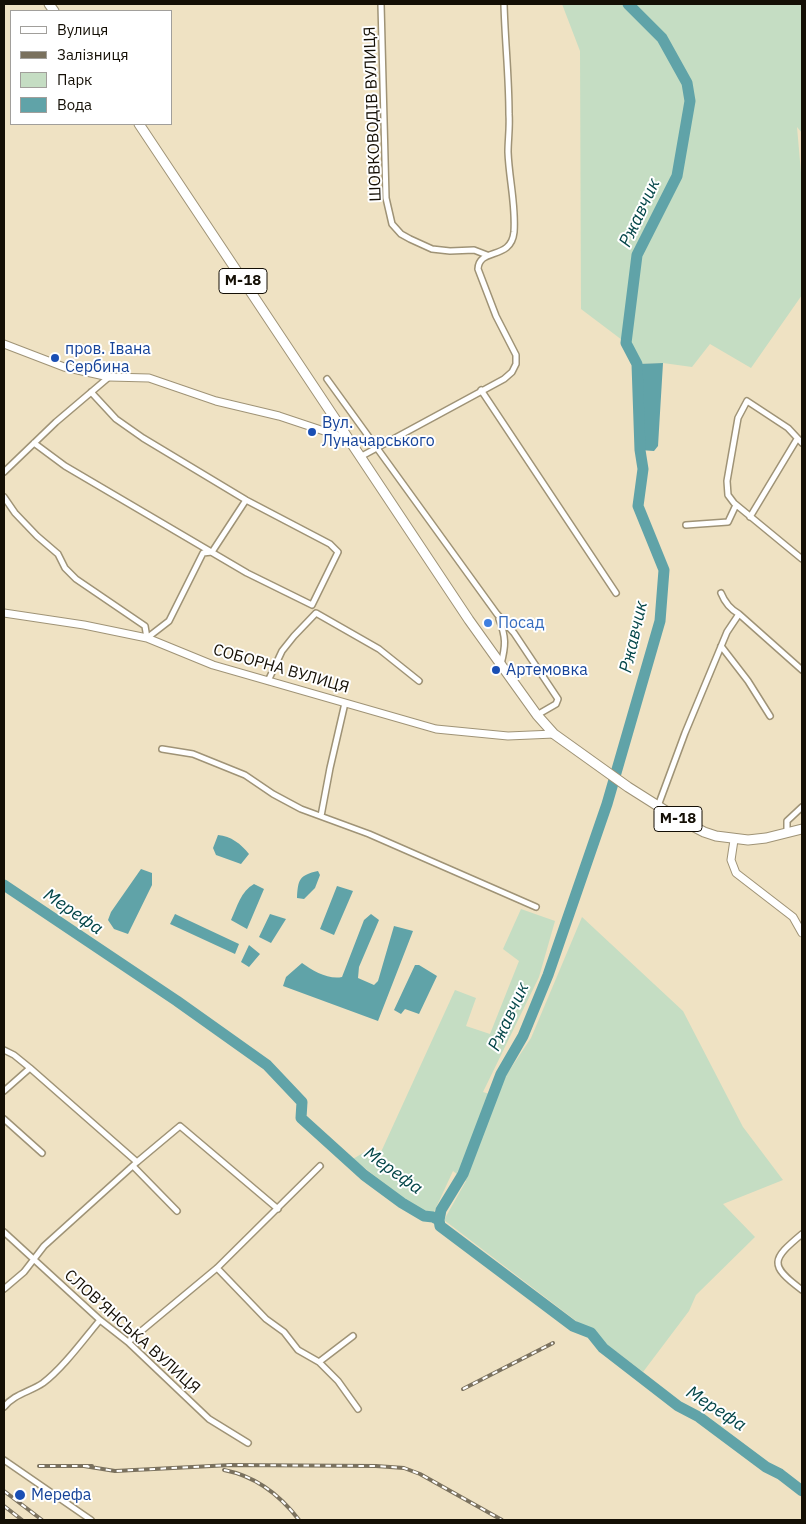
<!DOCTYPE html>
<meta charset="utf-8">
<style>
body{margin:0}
#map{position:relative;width:806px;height:1524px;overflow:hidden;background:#efe2c3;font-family:"IBM Plex Sans",sans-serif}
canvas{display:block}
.frame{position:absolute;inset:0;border:5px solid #140f05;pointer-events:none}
.legend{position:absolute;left:10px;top:10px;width:162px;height:115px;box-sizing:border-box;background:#fff;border:1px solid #a19f9b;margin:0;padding:6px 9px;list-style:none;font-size:15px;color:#140f05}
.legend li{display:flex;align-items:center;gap:10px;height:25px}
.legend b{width:25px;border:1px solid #a19f9b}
</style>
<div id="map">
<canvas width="806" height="1524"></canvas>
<div class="frame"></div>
<ul class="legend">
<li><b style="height:6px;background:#fff"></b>Вулиця</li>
<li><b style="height:6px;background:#7a715e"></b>Залізниця</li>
<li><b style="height:14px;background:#c5ddc3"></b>Парк</li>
<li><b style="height:14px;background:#60a3a8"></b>Вода</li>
</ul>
</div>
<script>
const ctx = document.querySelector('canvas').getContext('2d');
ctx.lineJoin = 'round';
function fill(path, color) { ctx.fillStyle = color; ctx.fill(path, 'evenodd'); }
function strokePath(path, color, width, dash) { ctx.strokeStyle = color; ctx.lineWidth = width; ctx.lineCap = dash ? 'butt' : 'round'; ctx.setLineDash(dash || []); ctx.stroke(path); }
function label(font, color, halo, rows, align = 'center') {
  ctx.font = font + ' "IBM Plex Sans",sans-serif'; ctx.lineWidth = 4; ctx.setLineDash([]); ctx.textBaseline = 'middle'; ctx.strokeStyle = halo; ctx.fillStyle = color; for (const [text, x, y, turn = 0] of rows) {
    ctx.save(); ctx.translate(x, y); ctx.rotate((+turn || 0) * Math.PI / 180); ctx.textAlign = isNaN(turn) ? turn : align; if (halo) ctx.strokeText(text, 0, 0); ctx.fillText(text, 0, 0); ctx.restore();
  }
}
const green = new Path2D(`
 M562,4H802V133L797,127L802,184V295L751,368L710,344L692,367L663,363L637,364L626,343L581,309L580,51Z
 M521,909L555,921L539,977L483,1092L493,1095L531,1038L582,917L683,1011L743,1127L783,1180L723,1204L755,1237L696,1295L689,1311L643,1372L444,1220L466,1181L453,1171L434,1212L423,1213L353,1159L371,1148L381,1152L455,990L476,998L466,1026L490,1034L519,961L503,949Z`);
const water = new Path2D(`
 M663,363L658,446L654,451L640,450L637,364Z
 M218,835C231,836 241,844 249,854L241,864L216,855L213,848Z
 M141,869L152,873V885L128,934L114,929L108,920L111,912Z
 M318,871L320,875L315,888L304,899L297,898C298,880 299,875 318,871Z
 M254,884L264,889L247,929L231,920C237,907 241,891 254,884Z
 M337,886L353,891L334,935L320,929Z
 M175,914L239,944L235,954L170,924Z
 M270,914L286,919L271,943L259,937Z
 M371,914L379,920L359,967L358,978L374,985L378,981L394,926L413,931L378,1021L283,986L286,977L302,963C313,971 329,980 342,977L364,920Z
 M249,945L260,954L249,967L241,962Z
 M415,965H419L437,976L419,1014L405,1009L401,1014L394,1010Z`);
const river = new Path2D(`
 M4,885L177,1001L267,1065L302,1102L301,1118L364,1175L402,1203L424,1216L433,1217L439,1220L440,1226L573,1326L591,1333L603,1348L678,1406L699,1417L766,1467L780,1474L802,1491
 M439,1220L441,1210L463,1174L501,1074L523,1036L548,975L607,804L660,621L664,570L638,506L643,469L640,450L637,364L626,343L637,255L677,176L690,101L687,83L662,38L628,4`);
const minor = new Path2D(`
 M381,4L386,198L392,224L401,234L410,239L432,249L450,251L474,250L487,255
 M327,379L497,614L514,633L558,699L556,704L537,715
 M481,390L616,593
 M34,443L65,466L247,573L312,605L338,552L330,544L246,500L143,438L116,419L91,392
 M802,443L788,428L747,401L738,418L727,481L728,495L734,503L802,559
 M360,457L504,379L512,372L516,364V355L496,316L478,269C479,247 511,261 514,232C516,205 509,179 508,152C508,140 510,127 509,114C509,77 505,41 504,4
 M4,472L56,422L109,377
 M4,497L15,513L37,536L58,554L65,568L76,579L145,626L147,638L169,621L203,553L212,552L246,500
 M750,517L797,439
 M686,525L728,522L736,505
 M721,593C725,603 730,609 739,614L802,670
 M499,619C506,637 506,645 501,664
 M721,646L748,681L770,716
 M268,681L282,651L294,636L316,613L379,649L419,681
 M162,749L193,754L245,775L273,794L301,809L369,834L536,907
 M658,806L685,733L727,632L739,614
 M321,816L330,768L345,703
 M787,833V821L802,807
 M4,1050L14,1055L30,1068L137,1162
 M4,1091L30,1068
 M4,1119L42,1153
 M133,1166L177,1211
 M4,1232L100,1320L128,1342L209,1419L248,1443
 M802,1234C772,1259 768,1265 802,1290
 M217,1268L266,1319L284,1332L298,1350L319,1362L338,1381L358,1409
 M4,1289L24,1272L44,1246L137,1162L180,1126L278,1209
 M128,1342L217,1268L320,1166
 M319,1362L353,1336
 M4,1407C14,1394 30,1392 43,1383C63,1368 84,1339 100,1320
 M4,1460L91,1520`);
const tertiary = new Path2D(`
 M4,344L64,367L109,377L149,378L216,401L279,416L348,439
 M4,613L84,625L147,638L213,665L436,729L508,736L554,734
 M734,840L731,860L736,873L793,917L802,933`);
const trunk = new Path2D(`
 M49,4L54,11
 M139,124L469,620L537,715L554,734L628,787L677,818L704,832L716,836L748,840L766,838L802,829`);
const rail = new Path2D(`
 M463,1389L553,1343
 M39,1466H92
 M84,1466L115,1471L231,1465L376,1466L404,1468L420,1474L502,1520
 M224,1470C255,1476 280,1495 299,1520
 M4,1491L42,1520
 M4,1506L22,1520`);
const markers = [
 [55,358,5,"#1a4fb4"],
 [312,432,5,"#1a4fb4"],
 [488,623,5,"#3f7fe0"],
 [496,670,5,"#1a4fb4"],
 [20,1495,6,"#1a4fb4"]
];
const shields = [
 [243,281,48],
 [678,819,48]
];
const shieldNames = [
 ["М-18",243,281],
 ["М-18",678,819]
];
const streetNames = [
 ["ШОВКОВОДІВ ВУЛИЦЯ",373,114,-92],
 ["СОБОРНА ВУЛИЦЯ",281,669,16],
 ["СЛОВ’ЯНСЬКА ВУЛИЦЯ",132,1332,42]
];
const transitNames = [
 ["пров. Івана",65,349],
 ["Сербина",65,367],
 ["Вул.",322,423],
 ["Луначарського",322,441],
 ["Артемовка",506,670],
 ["Мерефа",31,1495]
];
const shopNames = [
 ["Посад",498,623]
];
const waterNames = [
 ["Ржавчик",640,213,-65],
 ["Ржавчик",634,637,-77],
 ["Мерефа",73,912,34],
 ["Ржавчик",509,1017,-65],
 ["Мерефа",393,1171,36],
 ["Мерефа",716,1409,33]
];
fill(green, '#c5ddc3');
fill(water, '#60a3a8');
strokePath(river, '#60a3a8', 11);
strokePath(minor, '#9f9376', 8);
strokePath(tertiary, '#9f9376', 9);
strokePath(trunk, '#9f9376', 11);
strokePath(minor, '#fff', 5);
strokePath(tertiary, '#fff', 7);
strokePath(trunk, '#fff', 9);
strokePath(rail, '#7a715e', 4);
strokePath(rail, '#fff', 2, [5.5]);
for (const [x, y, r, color] of markers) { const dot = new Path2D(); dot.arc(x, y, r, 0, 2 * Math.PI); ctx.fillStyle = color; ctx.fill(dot); strokePath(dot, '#fff', 2); }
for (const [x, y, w] of shields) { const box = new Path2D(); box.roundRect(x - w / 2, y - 12.5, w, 25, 4); ctx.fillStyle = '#fff'; ctx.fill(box); strokePath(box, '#140f05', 1); }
label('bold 15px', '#140f05', null, shieldNames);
label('16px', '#140f05', '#fff', streetNames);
label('16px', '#164399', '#fff', transitNames, 'left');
label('16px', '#366cbe', '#fff', shopNames, 'left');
label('italic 18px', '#044649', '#fff', waterNames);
</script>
